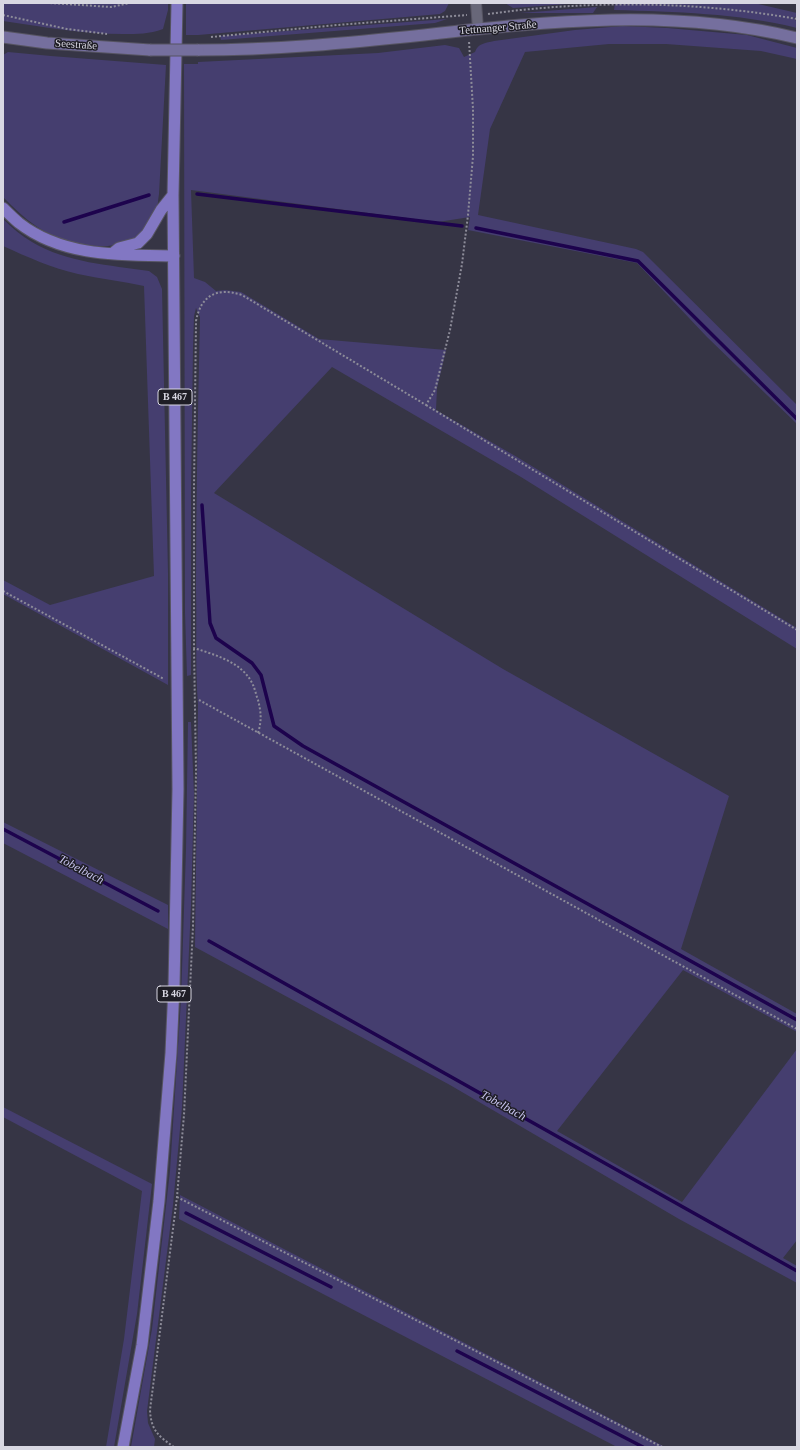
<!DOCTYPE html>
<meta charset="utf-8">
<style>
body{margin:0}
#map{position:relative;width:800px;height:1450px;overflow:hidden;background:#363545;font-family:Georgia,serif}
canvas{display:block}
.frame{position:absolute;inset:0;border:4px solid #d8d7e2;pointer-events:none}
</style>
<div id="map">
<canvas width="800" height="1450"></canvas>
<div class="frame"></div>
</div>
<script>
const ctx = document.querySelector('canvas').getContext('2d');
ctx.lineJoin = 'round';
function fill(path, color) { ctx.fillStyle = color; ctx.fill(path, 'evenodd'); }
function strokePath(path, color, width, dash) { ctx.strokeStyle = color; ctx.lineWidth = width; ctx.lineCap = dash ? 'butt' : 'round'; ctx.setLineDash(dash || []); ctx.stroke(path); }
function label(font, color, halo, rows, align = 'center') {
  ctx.font = font + ' Georgia,serif'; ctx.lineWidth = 3; ctx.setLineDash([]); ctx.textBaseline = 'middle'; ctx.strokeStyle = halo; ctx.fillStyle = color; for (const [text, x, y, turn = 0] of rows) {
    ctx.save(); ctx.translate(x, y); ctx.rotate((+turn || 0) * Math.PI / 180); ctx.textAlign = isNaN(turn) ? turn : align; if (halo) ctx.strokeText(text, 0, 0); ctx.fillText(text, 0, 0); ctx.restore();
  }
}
const green = new Path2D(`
 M3,3H95L102,4L112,3H168V10L163,29C149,34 138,34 123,34C83,34 43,27 3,21Z
 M186,3H449L445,11L440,14L198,35H186Z
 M505,3H581L513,8Z
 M615,3H754L797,13V18L794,17L795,20L797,21V28C738,13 675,12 614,10Z
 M597,7L593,13H520Z
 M447,19L435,23L221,40L220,36Z
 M623,26L667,28L747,35L797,48V59L761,51L666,44H609L525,52L490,129L478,215L636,249L643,252L797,405V424L707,337L637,263L468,230L470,217L438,222L191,190L194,278L205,282L216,291L225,290L241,292L319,339L446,350L437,388L436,410L517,457L797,628V649L521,477L332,367L214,493L503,669L729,796L681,949L797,1014V1032L683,970L557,1131L682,1202L797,1049V1240L783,1258L797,1266V1283L679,1219L450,1085L195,947L198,705C195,666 197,628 196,589C196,498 198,408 200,317L196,308L194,316L193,348L191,490V675L187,676L185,613L184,64H198V62L378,53L445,45L459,48L464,57L475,52C478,43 486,43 494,41L575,30Z
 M8,52L51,56L166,65L159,194C158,199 158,205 157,210C155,215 146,229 142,233C116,257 62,244 36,226C24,218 14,208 4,198L3,55Z
 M3,219C12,228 22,236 32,242C67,263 110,265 149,271L157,277L162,289L168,573V685L3,594V580L50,605L154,576L144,286C122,281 100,279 78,274C52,268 27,257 3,246Z
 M188,722H191L194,794L191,905L182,1107L173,1205L147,1411L148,1423L155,1439L154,1447H131L152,1329L170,1171L181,1000L186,849Z
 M3,822L168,905V929L3,843Z
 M3,1107L152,1184L137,1314L114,1447H106L124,1339L142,1191L3,1117Z
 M180,1195L665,1447H617L179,1219Z`);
const stream = new Path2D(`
 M197,194L462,226
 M64,222L149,195
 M476,228L638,261L797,419
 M202,505L210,623L216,638L252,663L261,675L274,726L303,746L797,1020
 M3,829L158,911
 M209,941L797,1271
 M186,1213L331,1287
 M457,1351L643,1447`);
const path = new Path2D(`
 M50,3L111,7L130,3
 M488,14C590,0 695,1 797,19
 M3,15L67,29L107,34
 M211,37L337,25L467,15
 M426,405L797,630
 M3,591L164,679
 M199,700L797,1029
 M258,733C262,720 261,712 258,700C256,695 255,689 253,685C243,662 215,655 194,648V487L196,321C201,295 217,287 242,295L426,405L435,390L450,330L462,264L468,215L473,156V109L469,41
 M177,1197L662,1447
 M174,1447C158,1436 151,1430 150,1410L177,1197L184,1115L193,926L196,771L194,648`);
const minor = new Path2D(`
 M476,3L478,29`);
const secondary = new Path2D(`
 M3,37L47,43L150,50
 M198,50C274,50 349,43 424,35C550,21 673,8 797,38`);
const primary = new Path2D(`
 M3,208C8,213 13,218 19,223C63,257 120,255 174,256
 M113,253L119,248L138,243L147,234L161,210L173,195
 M123,1447L142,1345L159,1201L171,1053L174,986L178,789L173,195L177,3`);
const secondaryBridge = new Path2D(`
 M150,50H198`);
const shields = [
 [175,397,34],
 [174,994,34]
];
const shieldNames = [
 ["B 467",175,397],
 ["B 467",174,994]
];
const streetNames = [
 ["Tettnanger Straße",498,28,-5],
 ["Seestraße",76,45,4]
];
const waterNames = [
 ["Tobelbach",81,870,28],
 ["Tobelbach",503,1106,29]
];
fill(green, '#453e6f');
strokePath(stream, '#1d034d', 3.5);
strokePath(minor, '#565462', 12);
strokePath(secondary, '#565462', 13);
strokePath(primary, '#565462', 13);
strokePath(path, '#8d8c99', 2, [2, 2]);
strokePath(minor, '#686779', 10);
strokePath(secondary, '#756f9e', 11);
strokePath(primary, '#8277c3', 11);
strokePath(secondaryBridge, '#565462', 13, []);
strokePath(secondaryBridge, '#756f9e', 11);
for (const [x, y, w] of shields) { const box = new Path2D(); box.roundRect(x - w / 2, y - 8, w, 16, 3); ctx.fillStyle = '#1e1d25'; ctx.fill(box); strokePath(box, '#d8d7e2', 1); }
label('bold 10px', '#d8d7e2', null, shieldNames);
label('11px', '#d8d7e2', '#1e1d25', streetNames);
label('italic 12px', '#c7c3ee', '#1e1d25', waterNames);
</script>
